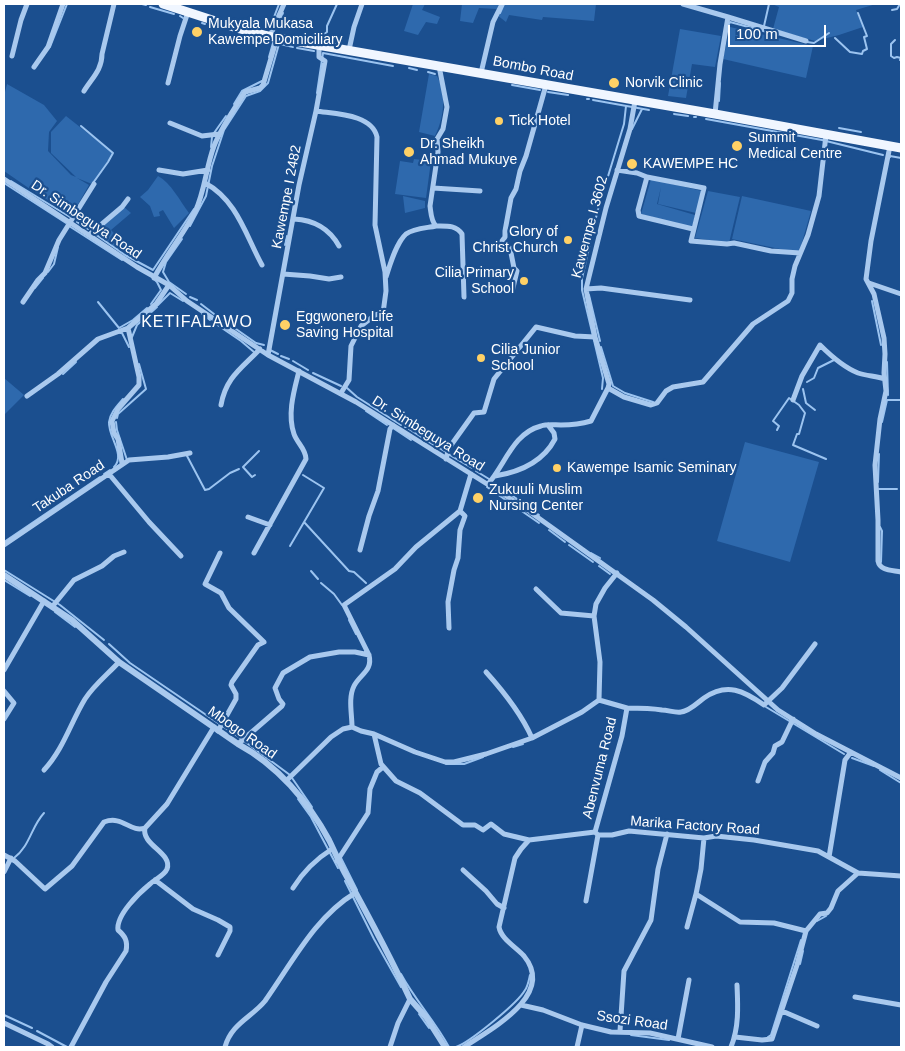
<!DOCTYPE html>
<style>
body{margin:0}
#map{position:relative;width:905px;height:1051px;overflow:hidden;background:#1b4f8f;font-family:Helvetica,sans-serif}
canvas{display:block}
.frame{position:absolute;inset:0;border:5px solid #fff;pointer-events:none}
.scale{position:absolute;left:728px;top:25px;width:98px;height:22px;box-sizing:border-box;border:2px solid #fff;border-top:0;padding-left:6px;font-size:15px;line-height:18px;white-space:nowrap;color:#fff;-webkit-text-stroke:4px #1b4f8f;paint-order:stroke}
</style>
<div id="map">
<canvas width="905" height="1051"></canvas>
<div class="frame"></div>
<div class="scale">100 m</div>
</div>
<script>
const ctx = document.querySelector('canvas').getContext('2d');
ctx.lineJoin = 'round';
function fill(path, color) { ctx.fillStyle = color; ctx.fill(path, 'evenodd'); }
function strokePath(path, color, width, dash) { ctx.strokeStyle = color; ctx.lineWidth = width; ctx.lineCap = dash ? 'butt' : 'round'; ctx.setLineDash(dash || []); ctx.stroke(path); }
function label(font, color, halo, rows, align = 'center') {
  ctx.font = font + ' Helvetica,sans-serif'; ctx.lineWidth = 4.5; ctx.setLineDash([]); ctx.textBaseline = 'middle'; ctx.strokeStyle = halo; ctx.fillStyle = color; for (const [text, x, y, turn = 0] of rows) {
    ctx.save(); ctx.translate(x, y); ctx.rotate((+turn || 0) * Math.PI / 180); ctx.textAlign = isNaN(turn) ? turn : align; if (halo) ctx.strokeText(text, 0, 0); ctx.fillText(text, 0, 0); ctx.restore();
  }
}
const green = new Path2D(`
 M413,4H425L422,10L440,17L437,24L426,22L418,35L404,31Z
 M462,4H499L497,9L479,8L473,23L460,21Z
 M502,4H596L594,21L543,17L542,20L509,15L506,22L497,15Z
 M772,4H876L856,10L863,27L839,35L815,41L773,29L779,7Z
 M730,27L813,46L806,78L723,59Z
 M680,29L721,36L715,67L692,64L686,98L668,96Z
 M429,74L437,76C447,94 444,118 435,136L419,132Z
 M7,84L44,105L57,121L49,132L48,151L71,175L76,177L51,153V132L66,116L113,153L92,184L77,178L89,185L72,215L30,189L4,171V96Z
 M414,159L431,161L426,198L395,194L400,161L413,163Z
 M158,176C171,183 180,201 189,213L174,228L163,210L159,212L160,216L154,217L150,206L140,197L148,190Z
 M651,179L702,191L696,213L658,204L661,187L657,204L695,215L692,228L641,214Z
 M708,191L740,197L729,243L695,238Z
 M403,196L425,201V208L405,213Z
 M742,196L811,211L799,253L732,239Z
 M124,207L131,213L111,230L126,246L120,251L96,232Z
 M4,378L24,395L4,415Z
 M745,442L819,462L790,562L717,541Z`);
const stream = new Path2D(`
 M142,4L146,5
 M150,7L174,14
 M892,10L897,9L900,4
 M500,13L504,4
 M180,16L183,18
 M202,23L205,24
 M279,23L283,13
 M729,24L730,22L778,35
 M271,25L279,4
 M764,26L769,4
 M323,35L327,32V26L337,4
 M835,38L850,52L862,54L863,51L867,49L864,37L867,36L858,13
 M895,40L891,44V56L894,58L897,57L901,58L900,60
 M807,42L814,43L829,33
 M280,44L293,47
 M50,47L67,4
 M297,48L314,51
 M269,57L273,43
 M409,68L417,70
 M428,72L435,74
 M512,85L540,90
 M548,92L568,95
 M317,93L323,53L393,66
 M587,99H589
 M593,100L649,110
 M719,101L720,83
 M234,104L242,91L262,81
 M674,114L688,116
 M694,117H696
 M706,119L822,140L883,155
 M81,126L113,153L108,162L93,183
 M839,128L861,132
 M632,129L642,109
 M214,133L226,116
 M211,147L212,137
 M890,157V156L901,158
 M11,181L70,217L74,212
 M4,183L66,223
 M77,222L88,229
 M69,226L122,260
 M190,226L206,196L212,166L224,130L246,96L260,91L268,83L279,44
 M95,234L125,255L153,270L194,209
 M182,239L166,262L163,272L169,282L186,294
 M285,245L287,236
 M48,272L54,264L58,247
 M35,288L43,278
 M589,295L600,341
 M190,297L197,300
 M872,301L881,345
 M98,302L119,328L133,320L147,308
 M151,304L161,290L157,282L154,279
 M201,304L214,314
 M158,305L170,293L183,301
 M202,314L210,320
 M217,316L223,321
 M213,322L241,341L254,352
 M228,324L231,326
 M236,329L256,343L264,345
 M120,333H122L129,347
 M132,337L137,325L157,307
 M601,347L613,386L625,393L653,402
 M270,350L278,354
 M281,356L289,359
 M293,361L308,370
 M887,362L888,395
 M313,373L341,386
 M63,374L76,362
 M807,382L814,378L818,368L834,360
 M347,388L357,397L401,425
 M602,389L603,378L582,290V278L598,209L624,124L626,106
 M803,389L806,403L815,410
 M366,411L387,425
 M117,418L118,414L146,389L139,364
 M116,422L117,430L127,460
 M882,422L887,400H901
 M405,427H406
 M393,428L411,440
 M409,429L426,440
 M777,430L779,426L773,421L789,398L799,405L805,413L799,434H797L793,445L826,459
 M429,442L446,452
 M186,454L205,490L209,489L230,473L239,469
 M448,454L472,468
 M114,467C126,455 108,437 109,422C110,413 117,406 123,399
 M476,471L489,479
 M104,474L110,470
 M255,475L252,477L243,467L259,451
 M878,482L879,454
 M495,483L539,515
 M487,487L539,523
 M879,489H897
 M304,522L349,571L354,572L366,583
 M880,527L882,531L881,562
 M549,530L565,542
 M4,542L100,477
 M569,545L593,562
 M290,546L324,488L303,475
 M591,553L600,558
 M599,566L610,574
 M4,570L60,605L104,640
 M311,571L318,579
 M4,580L30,596
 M321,583L334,594L342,605
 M55,612L75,627
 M349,620L356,634
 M109,644L130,663L240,738L290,775L312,807
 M766,707L844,754
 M513,747L523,744
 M852,758L874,766
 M446,764H464L483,757
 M880,770L901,783
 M298,799L311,817L338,868
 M14,858C30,846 31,827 44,813
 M341,858L357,890
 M345,881L374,939L401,987
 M817,921L826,916
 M800,964L803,951
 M401,974C415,1000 435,1021 449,1047
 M419,1014L429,1028
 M4,1015L32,1028
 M37,1031L67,1047
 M631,1035L669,1040
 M768,1037L771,1035L801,940
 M456,1047C470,1042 518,1003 525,990C528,986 529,979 530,975`);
const minor = new Path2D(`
 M683,4L728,17L720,64L715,114
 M728,17L806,41
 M270,36L284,4
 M349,50L354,27L362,4
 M12,56L21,20L27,4
 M439,66L447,107L443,129L437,139L438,152L430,206C431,213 431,221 436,226C447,226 456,225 462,234L464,297
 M34,67L48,47L63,4
 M481,73L493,22L502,4
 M168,83L180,36L188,12
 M84,91C92,78 102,70 102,54L114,4
 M316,111C335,114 372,114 377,137L375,225L385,272L386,291L383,313L375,315L361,326L351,346L349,380L341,393
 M170,123L202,136L219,134
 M890,146L871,241L866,279L874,294L884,338L885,354L884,373L886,391L880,419L875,465L878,520V561C880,571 892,570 901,572
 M159,170L183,174L208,170
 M617,170L637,173L647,177L638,210L639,216L693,229
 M647,177L704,188L691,241L727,244L734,243L771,251L800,253
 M4,179L137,267L169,285L187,301L268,355L356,402L519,504L653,600L686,627L778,710L816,734L901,778
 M205,183C237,200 246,236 262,265
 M433,188L480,191
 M294,219C314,220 329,228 339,246
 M89,235L122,207L128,199
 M283,274L310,276L329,279L341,277
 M386,277C390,265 396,243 406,234C414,228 427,228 436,226
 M154,278C166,255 183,235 195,212C205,191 206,167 214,146C222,126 234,109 245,92L260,88L263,85L277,38
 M869,283L901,294
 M586,289L601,288L690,300
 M512,292L517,271L514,268L510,248L501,249L502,241L505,237V231L511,198L516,189L520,171L526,156L546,85
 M23,302L38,280L45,273L59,240L94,184
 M268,355L299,185L316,111L325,61L319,57V46
 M608,388L624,397L651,405L657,403L666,391L673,387L703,382L753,324L788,301L792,293V279L795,266L808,235L819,196L826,135
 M608,388L609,384L595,337L586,289L606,208L630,129L635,101
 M27,396L58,374L98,339L128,328
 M793,400L802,376L820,345C831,356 843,367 858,373C867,376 876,376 885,379
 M221,405C226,377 242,368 260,349
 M446,459L449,448L474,413L484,412L494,379L536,327L575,336L595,337
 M122,463L118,439L114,433L112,421L118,409L139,385V377L128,328L156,304L169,285
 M109,474L149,522L181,556
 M495,476C520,472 543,462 555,439L554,433L548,425
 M488,484C505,465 513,433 541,426C547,424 554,425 561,425C571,425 581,424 591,421L608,388
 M248,517L270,525
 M4,545L129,460L168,457L190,453
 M360,550L369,516L378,491L390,429L393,425
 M254,553L306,459C306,449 297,443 294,434C287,414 294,391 299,371
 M536,589L561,613L594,616
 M52,607L74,580L102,566L114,556L124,552
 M449,628L448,602L454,570L458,558L460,530L465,516L460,511
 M4,670L44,601
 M486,672C504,692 521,713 532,738
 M4,691L14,703L4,719
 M599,700L600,662L594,616L596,604L605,588L617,573
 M627,708C639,708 650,708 662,710C668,710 675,713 681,712C690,711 697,703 704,698C727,682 744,691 764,705L782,688L815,644
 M352,727C352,714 348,698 354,686C360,674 373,671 369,655L344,605L395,569L416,547L460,511L471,474
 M218,731L236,699V694L231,685L232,682L258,645L264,642L229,608L221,593L205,584L220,553
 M374,734L381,764L396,781L420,793L463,825H475L483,830L491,824L504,834L529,840
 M238,744L282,706L283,704L279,699L275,688L283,673L310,657L339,652H355L369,655
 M44,770C63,750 71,722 85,699C94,685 108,674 119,662
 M286,781L331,737L343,729L352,727L361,731L374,734L415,752L445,762H454L486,754L532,738L582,712L599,700
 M758,781L765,762L773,753L775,746L782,742L793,719
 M145,828L167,804L214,727
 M595,832L622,736L627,708L599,700
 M704,838L701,869L696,894L740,922L774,923L806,931
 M4,855L15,861L45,889L72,866L104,822C123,815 130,833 145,828
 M829,857L845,760L851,752
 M337,861L368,813L370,789L377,772L383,767
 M463,870L486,891L497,904L504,908
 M4,872L11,858
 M155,880L193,909L218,920L230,927V931L218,955
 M293,888C303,872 316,859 332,849
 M586,901L598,835
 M687,927L696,894
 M855,997L901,1005
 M521,1005L543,1010L582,1025L611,1032L650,1033L712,1047
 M782,1011L817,1026
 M4,1023L48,1044L52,1047
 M620,1031L624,971L651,920L658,869L667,834
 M735,1037L762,1040L772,1039L797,965L806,931L820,914L827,913L831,908L838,891L858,873
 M678,1039L689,980
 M71,1047L106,982L126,951C128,941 125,936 118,930C116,915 139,893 150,884C155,879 164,876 167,869C173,853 141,845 145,828
 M225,1047C231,1024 252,1017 265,1001C292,963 315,917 355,893
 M390,1047L398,1023L410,999
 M464,1047C491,1029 556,995 524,956C516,947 501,939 499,927L515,858L521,849L529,840L595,832L598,835H612L629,831L704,838L716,836L754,840L818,851L858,873L901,876
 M577,1047L582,1025
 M731,1047C739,1027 738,1007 737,985`);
const tertiary = new Path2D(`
 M4,575L72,620L119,662L238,744C277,765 308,801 329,840C335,852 340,865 347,877C369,917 391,958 410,999L426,1017L445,1047`);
const primary = new Path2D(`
 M163,4L240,29L277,38L715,114L901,148`);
const markers = [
 [197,32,6,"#ffd166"],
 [614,83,6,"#ffd166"],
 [499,121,5,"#ffd166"],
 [737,146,6,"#ffd166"],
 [409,152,6,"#ffd166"],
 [632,164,6,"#ffd166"],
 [568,240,5,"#ffd166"],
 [524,281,5,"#ffd166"],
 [285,325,6,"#ffd166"],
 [481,358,5,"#ffd166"],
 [557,468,5,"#ffd166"],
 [478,498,6,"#ffd166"]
];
const poiNames = [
 ["Mukyala Mukasa",208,24],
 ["Kawempe Domiciliary",208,40],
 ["Norvik Clinic",625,83],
 ["Tick Hotel",509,121],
 ["Summit",748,138],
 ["Medical Centre",748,154],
 ["Dr. Sheikh",420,144],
 ["Ahmad Mukuye",420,160],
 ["KAWEMPE HC",643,164],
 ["Glory of",558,232,"right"],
 ["Christ Church",558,248,"right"],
 ["Cilia Primary",514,273,"right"],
 ["School",514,289,"right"],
 ["Eggwonero Life",296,317],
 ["Saving Hospital",296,333],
 ["Cilia Junior",491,350],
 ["School",491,366],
 ["Kawempe Isamic Seminary",567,468],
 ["Zukuuli Muslim",489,490],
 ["Nursing Center",489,506]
];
const streetNames = [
 ["Bombo Road",533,69,11],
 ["Kawempe I 2482",287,197,-79],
 ["Dr. Simbeguya Road",86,220,34],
 ["Kawempe I 3602",590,227,-75],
 ["Dr. Simbeguya Road",428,434,32],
 ["Takuba Road",69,487,-34],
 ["Mbogo Road",242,733,35],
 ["Abenvuma Road",600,768,-76],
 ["Marika Factory Road",695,826,4],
 ["Ssozi Road",632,1021,8]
];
const quarterNames = [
 ["KETIFALAWO",197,323]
];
fill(green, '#2e69ad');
strokePath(stream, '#9cc4f0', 2);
strokePath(minor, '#a9c9ee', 5);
strokePath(tertiary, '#a9c9ee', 6);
strokePath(primary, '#f0f6ff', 9);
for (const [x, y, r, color] of markers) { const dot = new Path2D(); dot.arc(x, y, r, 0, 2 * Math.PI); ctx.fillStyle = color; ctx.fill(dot); strokePath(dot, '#1b4f8f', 2); }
label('14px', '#fff', '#1b4f8f', poiNames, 'left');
label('14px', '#fff', '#1b4f8f', streetNames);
ctx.letterSpacing = '1px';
label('16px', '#fff', '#1b4f8f', quarterNames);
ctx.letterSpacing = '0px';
</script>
